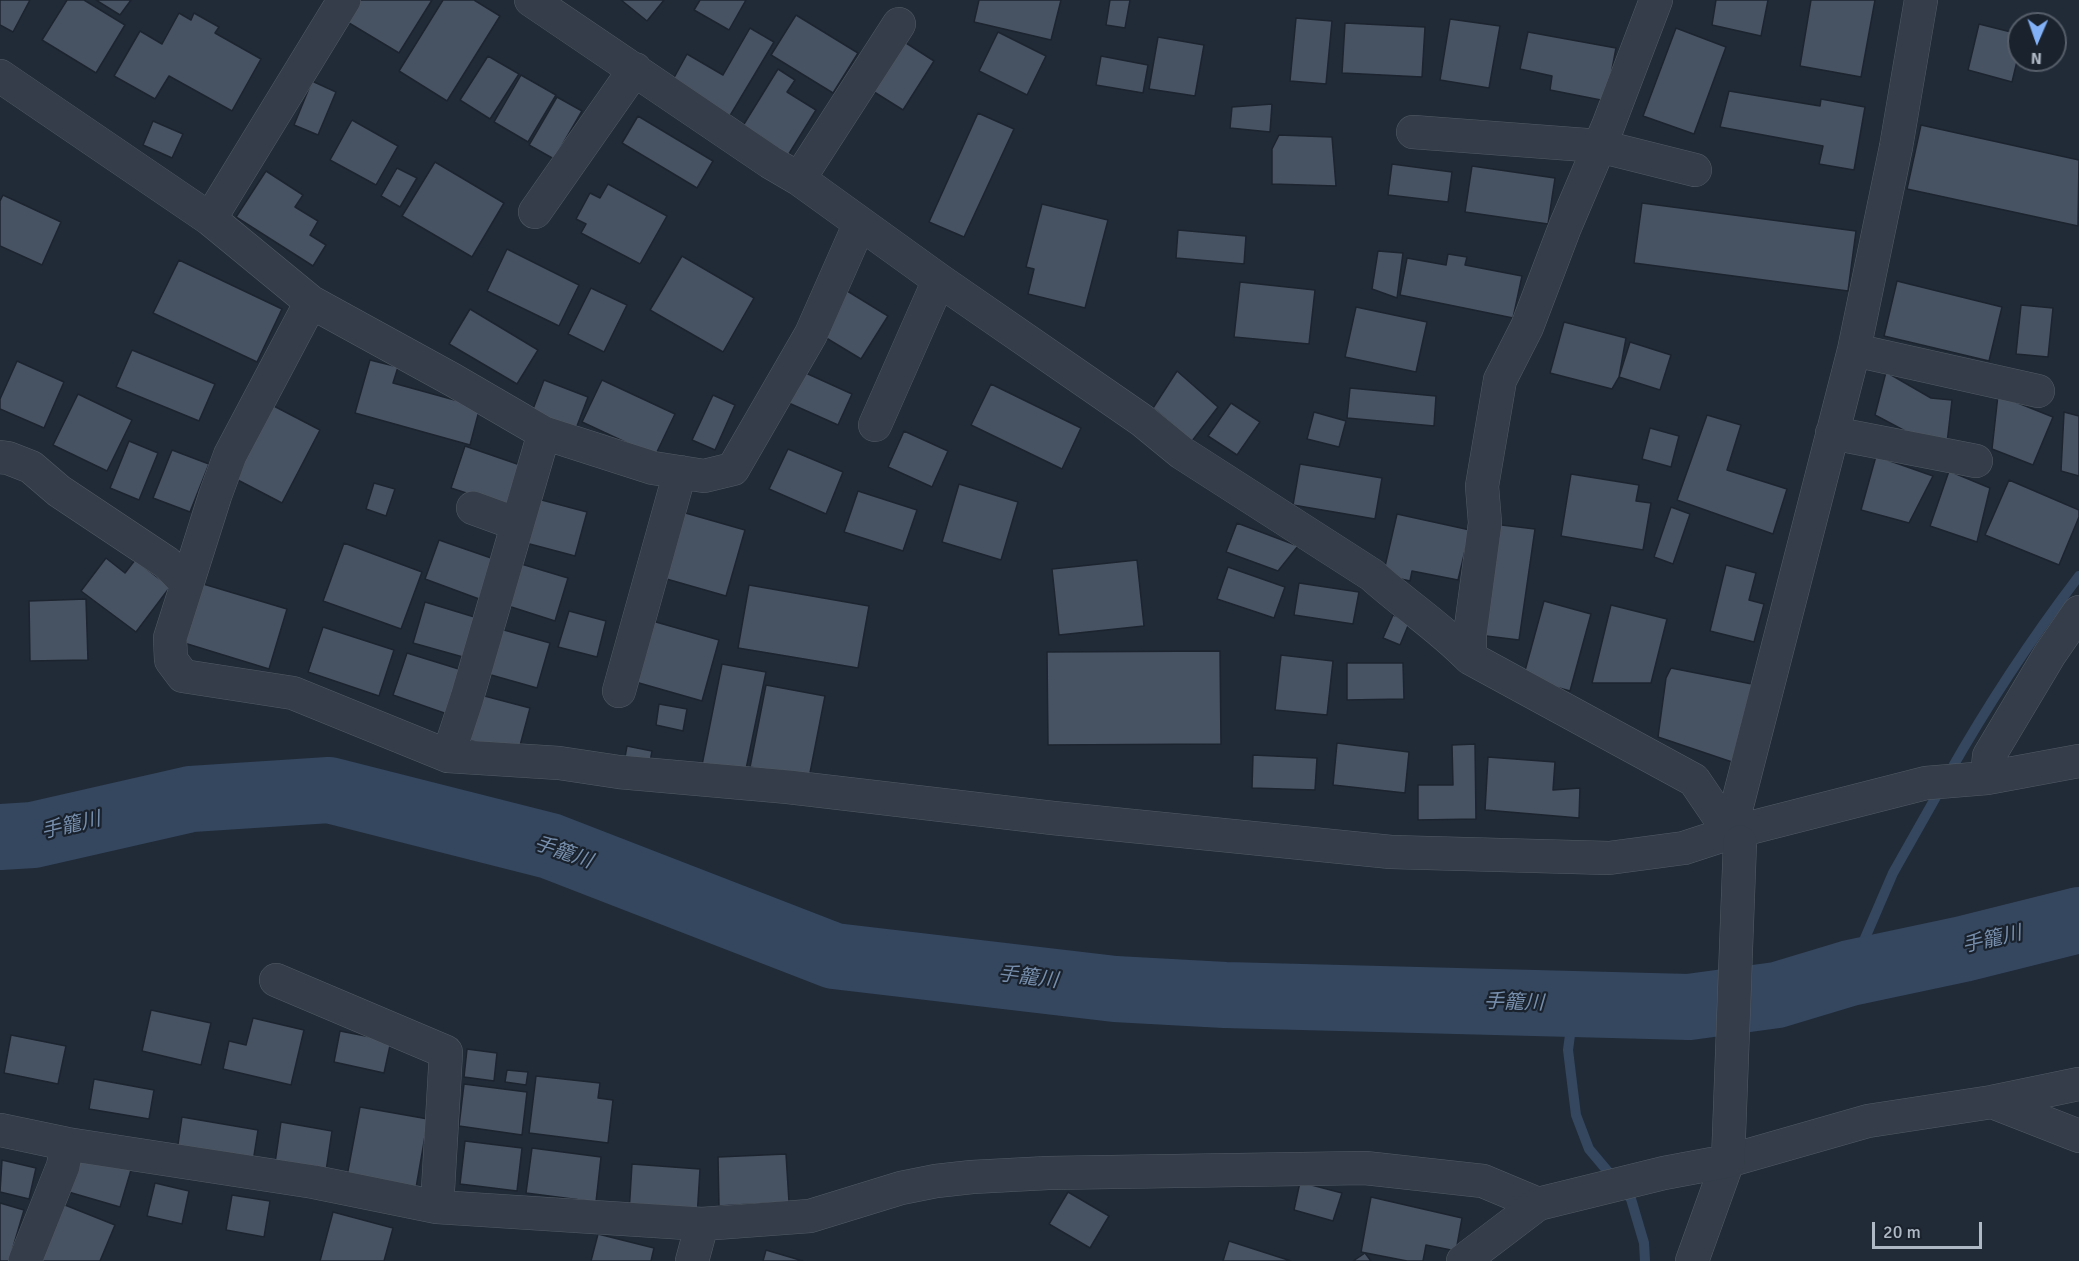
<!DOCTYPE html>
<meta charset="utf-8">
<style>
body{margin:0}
#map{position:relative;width:2079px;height:1261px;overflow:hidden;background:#212b38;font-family:Signika,sans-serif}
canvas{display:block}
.north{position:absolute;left:2007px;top:12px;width:60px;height:60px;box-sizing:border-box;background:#1a222d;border:2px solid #565e6a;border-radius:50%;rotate:182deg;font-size:16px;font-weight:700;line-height:24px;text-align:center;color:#afb8c5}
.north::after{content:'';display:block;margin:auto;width:21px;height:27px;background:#82b1f7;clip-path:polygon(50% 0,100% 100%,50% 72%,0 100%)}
.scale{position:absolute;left:1872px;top:1222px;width:110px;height:27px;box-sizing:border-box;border:3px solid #afb8c5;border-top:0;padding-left:8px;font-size:18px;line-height:21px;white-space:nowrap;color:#afb8c5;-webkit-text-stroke:4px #1a222d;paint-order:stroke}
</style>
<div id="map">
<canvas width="2079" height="1261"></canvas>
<div class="north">N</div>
<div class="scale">20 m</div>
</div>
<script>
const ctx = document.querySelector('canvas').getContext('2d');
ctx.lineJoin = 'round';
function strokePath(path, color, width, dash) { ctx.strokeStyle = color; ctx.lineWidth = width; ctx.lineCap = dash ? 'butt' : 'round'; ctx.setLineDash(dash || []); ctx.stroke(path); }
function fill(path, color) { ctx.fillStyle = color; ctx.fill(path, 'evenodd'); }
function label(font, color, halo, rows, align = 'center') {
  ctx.font = font + ' Signika,"Noto Sans JP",sans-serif'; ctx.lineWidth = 4.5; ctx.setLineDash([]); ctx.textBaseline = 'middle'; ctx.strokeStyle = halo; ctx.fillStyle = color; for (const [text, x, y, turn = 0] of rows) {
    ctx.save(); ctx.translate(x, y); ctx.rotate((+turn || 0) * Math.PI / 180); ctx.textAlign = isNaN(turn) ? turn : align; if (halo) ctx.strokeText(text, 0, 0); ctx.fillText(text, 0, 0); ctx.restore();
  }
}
const stream = new Path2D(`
 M1948,775C1987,706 2031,639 2079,576
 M1850,973L1893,873L1941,788
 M1574,1005L1568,1050L1576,1115L1589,1149L1631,1199L1644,1243L1645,1261`);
const river = new Path2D(`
 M0,837L33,835L191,799L329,790L550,846L834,956L1115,989L1225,995L1689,1007L1777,995L1850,973L1963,949L2079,920`);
const building = new Path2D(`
 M0,0H30L13,32L0,25Z
 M67,0H84L125,25L96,73L42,40Z
 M96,0H131L120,15Z
 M356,0H432L399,53L344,20Z
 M443,0H474L500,16L447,101L399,71Z
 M621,0H664L647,21Z
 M700,0H746L729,30L694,10Z
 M979,0H1061L1051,40L974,22Z
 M1110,0H1130L1125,28L1106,25Z
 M1716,0H1768L1761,36L1712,25Z
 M1811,0H1875L1861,77L1800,66Z
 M179,13L191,20L194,13L219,27L215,33L261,59L232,111L169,76L155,99L114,76L140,31L162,44Z
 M796,15L858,53L833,93L771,55Z
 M1296,18L1332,21L1326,84L1290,81Z
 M1450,19L1500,26L1489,88L1440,80Z
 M1345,23L1425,27L1422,77L1342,73Z
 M1979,24L2019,34V53L2012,82L1968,70Z
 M750,28L774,42L728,119L670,85L687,54L723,75Z
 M1676,28L1726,47L1694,134L1643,116Z
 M998,32L1046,56L1027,95L979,71Z
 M1528,32L1616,48L1606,101L1550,90L1552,76L1520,69Z
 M1158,37L1204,45L1195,96L1149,89Z
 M903,41L934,61L903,110L871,90Z
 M488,56L519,74L490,119L460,100Z
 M1101,56L1148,65L1143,93L1096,85Z
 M778,69L795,80L787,92L816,110L782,165L736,137Z
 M521,75L556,95L528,142L494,122Z
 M312,81L336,92L318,135L294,125Z
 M1729,91L1820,106L1821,99L1865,107L1854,170L1819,164L1823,146L1720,127Z
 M557,97L582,111L554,159L529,145Z
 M1272,104L1270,132L1230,128L1232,107Z
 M978,113L1014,129L964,237L929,222Z
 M638,116L713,161L697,188L622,143Z
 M352,120L398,146L376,185L330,160Z
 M153,121L183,134L172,158L143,145Z
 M1921,125L2079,160L2078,226L1907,189Z
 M1279,135L1332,137L1336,186L1272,184V149Z
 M435,162L504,203L472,257L402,216Z
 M1392,164L1452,172L1448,202L1388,195Z
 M1472,166L1555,178L1548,224L1465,212Z
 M397,168L417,178L400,207L381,196Z
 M266,171L303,195L295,207L318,221L310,235L326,245L313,266L236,217Z
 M608,184L667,216L640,264L581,233L586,224L576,219L590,193L600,198Z
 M3,195L61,222L42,265L0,246V201Z
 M1642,203L1856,231L1848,291L1634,263Z
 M1042,204L1108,220L1085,308L1028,294L1034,269L1026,267Z
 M1178,230L1246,236L1244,264L1176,258Z
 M507,249L579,285L559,326L487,291Z
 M1378,251L1403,253L1397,298L1372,289Z
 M1448,254L1467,257L1465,265L1522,276L1513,318L1400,295L1407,258L1446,265Z
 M682,256L754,298L723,352L650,310Z
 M179,260L282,309L257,362L153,313Z
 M1897,281L2002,307L1989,361L1884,336Z
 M1240,282L1315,290L1309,344L1234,337Z
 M591,288L627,305L604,352L568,334Z
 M844,289L888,316L861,359L818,333Z
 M2021,305L2053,308L2048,357L2016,354Z
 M1356,307L1427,322L1416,372L1345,357Z
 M470,309L538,350L517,384L449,344Z
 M1564,322L1626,338L1619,377L1612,389L1550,373Z
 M1630,342L1671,355L1660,390L1619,377Z
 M132,350L215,384L199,421L116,387Z
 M370,360L398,367L393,383L480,407L470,445L355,413Z
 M17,361L64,382L44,428L0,409V399Z
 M797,369L852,394L838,425L782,400Z
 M1177,371L1218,407L1192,441L1153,408Z
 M1886,372L1931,398L1952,400L1947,443L1922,440L1875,415Z
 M544,380L588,397L574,434L530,417Z
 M602,380L675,414L655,456L582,422Z
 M991,384L1081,428L1062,469L971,425Z
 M1350,388L1436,396L1434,426L1347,418Z
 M78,394L132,420L107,471L53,445Z
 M713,395L735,405L715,450L692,440Z
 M1998,395L2053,417L2033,465L1992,449Z
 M1231,403L1260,422L1237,455L1208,436Z
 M270,404L320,430L282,503L232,477Z
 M1314,412L1346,421L1339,447L1307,439Z
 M2064,412L2079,416V476L2061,471Z
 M1707,415L1741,425L1727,470L1787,489L1773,534L1677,500Z
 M1650,428L1679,436L1671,467L1642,459Z
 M904,431L948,451L932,487L888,467Z
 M129,441L158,453L139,500L110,488Z
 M465,446L523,466L509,507L451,488Z
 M788,449L843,472L826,514L769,489Z
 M172,450L209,464L190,512L153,498Z
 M1876,456L1933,476L1909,523L1861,510Z
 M1300,464L1382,478L1375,519L1293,505Z
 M1949,471L1990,488L1977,542L1930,526Z
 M1571,474L1639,485L1636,501L1651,503L1643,550L1561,536Z
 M2009,480L2079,510V517L2059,565L1985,535Z
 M374,483L395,489L386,516L366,509Z
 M959,484L1018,502L1001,560L942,542Z
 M858,491L917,510L903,551L844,532Z
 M538,499L587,512L575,556L526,543Z
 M1671,507L1690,514L1673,564L1654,557Z
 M682,512L745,530L726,596L663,578Z
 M1397,514L1470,530L1458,580L1412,571L1410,581L1383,575Z
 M1237,523L1298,546L1278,571L1226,552Z
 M1485,523L1535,529L1519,640L1470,634Z
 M439,540L494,559L479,599L425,579Z
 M344,543L422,572L401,629L323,601Z
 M106,558L125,573L135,560L170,587L136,632L81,591Z
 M1137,560L1144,626L1059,635L1052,569Z
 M518,563L568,578L555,621L505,605Z
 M1726,565L1756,573L1749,600L1764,604L1754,642L1710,631Z
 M1228,567L1285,587L1274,618L1217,599Z
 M200,583L287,609L269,669L181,642Z
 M1299,583L1359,592L1353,624L1294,615Z
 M749,585L869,606L858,668L738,648Z
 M86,599L88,660L30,661L29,601Z
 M1544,601L1591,614L1570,691L1523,678Z
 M425,602L481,619L470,659L413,643Z
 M1611,605L1667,619L1651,683H1592Z
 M569,611L606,621L597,657L558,647Z
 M1393,615L1410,621L1400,645L1383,638Z
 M649,620L719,640L702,701L632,681Z
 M323,627L394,650L379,696L308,672Z
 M497,628L550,643L537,688L484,673Z
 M1220,651L1221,744L1048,745L1047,652Z
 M407,653L462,670L447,714L393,695Z
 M1281,655L1333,661L1327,715L1275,710Z
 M1347,663H1403L1404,699L1347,700Z
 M722,664L766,672L745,774L702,765Z
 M1671,668L1752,684L1732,762L1658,737L1666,678Z
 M766,685L825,696L809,778L750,767Z
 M477,694L530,708L518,753L465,739Z
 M659,704L687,709L683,731L656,725Z
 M1337,743L1409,752L1405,793L1333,785Z
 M1475,744L1476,819L1418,820V785H1453L1452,745Z
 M627,746L652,751L650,762L625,757Z
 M1253,755L1317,758L1315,790L1252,788Z
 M1488,757L1555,762L1553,790L1580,788L1579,818L1485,810Z
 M151,1010L211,1023L201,1065L142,1051Z
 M253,1018L304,1030L291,1085L223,1069L229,1041L246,1045Z
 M340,1031L391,1041L384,1073L334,1062Z
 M11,1035L66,1046L58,1084L4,1073Z
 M467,1049L497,1053L494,1081L464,1077Z
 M507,1070L528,1072L526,1085L505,1082Z
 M536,1076L600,1083L598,1098L613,1100L608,1143L529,1133Z
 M94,1079L154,1090L149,1119L89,1109Z
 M464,1084L527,1092L522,1135L459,1126Z
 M360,1107L428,1119L416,1188L347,1176Z
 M182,1117L258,1130L253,1162L177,1151Z
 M281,1122L332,1131L326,1171L275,1163Z
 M465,1141L522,1148L517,1191L460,1184Z
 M532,1148L601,1157L596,1202L526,1193Z
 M76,1154L131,1170L120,1207L65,1191Z
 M786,1154L789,1202L719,1206L718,1157Z
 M2,1160L36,1168L29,1199L0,1192Z
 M632,1164L700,1169L697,1218L629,1213Z
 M1300,1182L1342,1193L1333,1221L1294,1210Z
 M155,1183L189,1191L182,1224L147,1216Z
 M1068,1192L1109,1216L1090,1248L1049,1224Z
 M232,1195L270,1201L264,1237L226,1230Z
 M1371,1197L1462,1218L1456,1251L1426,1245L1423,1261H1407L1361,1252Z
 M0,1203L24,1210L9,1261H0Z
 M60,1203L115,1225L100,1261H36Z
 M333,1212L393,1228L384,1261H320Z
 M598,1234L654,1248L651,1261H591Z
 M1229,1241L1291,1261H1223Z
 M766,1250L803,1261H763Z
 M1365,1253L1371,1261H1353Z`);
const minor = new Path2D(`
 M531,0L770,162L799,179L939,280L1143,421L1182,453L1372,575C1404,604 1440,627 1470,658L1694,780L1730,833L1740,842
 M0,76L210,219L311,302L453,380L544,433L653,468L704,476L733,469L811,334L860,223
 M1413,132L1599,146L1695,170
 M799,179L899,24
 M535,212L635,69
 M210,219L344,0
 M311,302L230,455L215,496L170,638L171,660L183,676L293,693L448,756L559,763L619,772L788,787L1053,818L1391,852L1609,858L1684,848L1730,833L1926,783L1987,778L2079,761
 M1854,350L2038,391
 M875,425L939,280
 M1832,433L1976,461
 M0,457L8,458L31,467L59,491L167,563L186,583
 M473,508L517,524
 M1470,658V634L1485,523L1482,486L1500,380L1527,327L1565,227L1608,126L1656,0
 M619,691L680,472
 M448,756L467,698L544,433
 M1987,778L1989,756L2050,654L2079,612
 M1730,833L1854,350L1896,147L1921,0
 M276,980L446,1052L437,1207
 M1992,1102L2079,1136
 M0,1130L67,1144L314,1182L437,1207L702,1224L810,1216L901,1188L936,1181L972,1177L1048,1173L1365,1168L1483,1181L1538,1204
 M25,1261L63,1166L67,1144
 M692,1261L702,1224
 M1692,1261L1728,1161L1868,1121L1992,1102L2079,1084`);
const tertiary = new Path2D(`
 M1463,1261L1538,1204L1664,1173L1728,1161L1740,842`);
const waterNames = [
 ["手籠川",71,826,-13],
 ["手籠川",563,853,19],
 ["手籠川",1992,940,-13],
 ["手籠川",1028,978,7],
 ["手籠川",1514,1003,2]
];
strokePath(stream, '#35475f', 10);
strokePath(river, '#35475f', 66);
fill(building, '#475262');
strokePath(building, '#1c242f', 1.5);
strokePath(minor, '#525b66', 34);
strokePath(tertiary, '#525b66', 34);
strokePath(minor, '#343d49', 33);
strokePath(tertiary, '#343d49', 33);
label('italic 20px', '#778fad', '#1a222d', waterNames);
</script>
